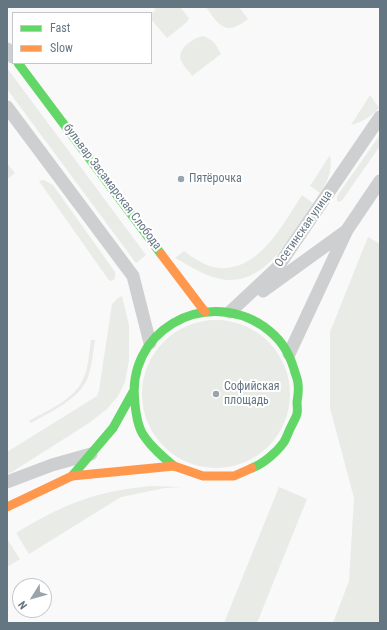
<!DOCTYPE html>
<meta charset="utf-8">
<style>
body{margin:0}
#map{position:relative;width:387px;height:630px;overflow:hidden;background:#f9f9f9;font-family:"Roboto Condensed",sans-serif}
canvas{display:block}
.frame{position:absolute;inset:0;border:8px solid #657683;pointer-events:none}
.legend{position:absolute;left:12px;top:12px;width:140px;height:52px;box-sizing:border-box;background:#fff;border:1px solid #c1c8cd;margin:0;padding:5px 7px;list-style:none;font-size:12px;color:#657683}
.legend li{display:flex;align-items:center;gap:8px;height:20px}
.legend b{width:20px;border:1px solid #c1c8cd}
.north{position:absolute;left:12px;top:578px;width:40px;height:40px;box-sizing:border-box;background:#fff;border:1px solid #c1c8cd;border-radius:50%;rotate:233deg;font-size:11px;font-weight:700;line-height:16px;text-align:center;color:#657683}
.north::after{content:'';display:block;margin:auto;width:14px;height:18px;background:#99a4ac;clip-path:polygon(50% 0,100% 100%,50% 72%,0 100%)}
</style>
<div id="map">
<canvas width="387" height="630"></canvas>
<div class="frame"></div>
<ul class="legend">
<li><b style="height:5px;background:#63d668"></b>Fast</li>
<li><b style="height:5px;background:#ff974d"></b>Slow</li>
</ul>
<div class="north">N</div>
</div>
<script>
const ctx = document.querySelector('canvas').getContext('2d');
ctx.lineJoin = 'round';
function fill(path, color) { ctx.fillStyle = color; ctx.fill(path, 'evenodd'); }
function strokePath(path, color, width, dash) { ctx.strokeStyle = color; ctx.lineWidth = width; ctx.lineCap = dash ? 'butt' : 'round'; ctx.setLineDash(dash || []); ctx.stroke(path); }
function label(font, color, halo, rows, align = 'center') {
  ctx.font = font + ' "Roboto Condensed",sans-serif'; ctx.lineWidth = 4; ctx.setLineDash([]); ctx.textBaseline = 'middle'; ctx.strokeStyle = halo; ctx.fillStyle = color; for (const [text, x, y, turn = 0] of rows) {
    ctx.save(); ctx.translate(x, y); ctx.rotate((+turn || 0) * Math.PI / 180); ctx.textAlign = isNaN(turn) ? turn : align; if (halo) ctx.strokeText(text, 0, 0); ctx.fillText(text, 0, 0); ctx.restore();
  }
}
const green = new Path2D(`
 M153,7H180L189,18L187,22L167,38L151,19V14L156,10Z
 M206,7H239L248,19C226,36 220,27 206,7Z
 M202,36C212,38 217,45 221,54L192,76C189,71 183,66 181,60C177,48 193,39 202,36Z
 M7,68L146,255L136,263L7,89Z
 M370,95L379,108C370,117 363,122 351,125Z
 M380,135V146L343,199L340,202L337,201V196Z
 M330,155C333,169 328,181 320,193L310,186Z
 M7,163L15,173L7,179Z
 M44,180L53,185L115,272V277L114,280L111,281L108,279L39,181Z
 M302,195L313,203C288,240 260,299 205,274C195,270 185,263 175,258L184,251C191,256 199,262 207,265C253,282 282,226 302,195Z
 M368,237L380,244V623H333L349,581L354,498L330,408V332Z
 M122,296L129,325V360L125,382L118,396L107,409L89,423L12,472L7,474V452L97,396L99,390L112,304L118,298Z
 M142 394a74 74 0 1 1 148 0a74 74 0 1 1-148 0Z
 M91,340H95C93,352 92,365 88,377C80,399 50,412 31,423L29,421C48,410 76,399 84,377C89,366 89,352 91,340Z
 M151,486L183,487L165,488L121,497L29,554L16,533C46,514 79,498 115,491C127,489 139,487 151,486Z
 M279,487L307,499L257,623H224Z
 M7,539L20,559L7,567Z`);
const street = new Path2D(`
 M7,49L13,57
 M7,107L133,276L150,343
 M263,291L346,231
 M230,312L277,268L380,117
 M289,354L347,230L380,181
 M7,482L52,465L91,454`);
const fast = new Path2D(`
 M18,63L161,254
 M174,466C163,457 152,448 144,436C138,428 136,414 135,404C125,332 203,287 263,326C280,338 288,350 294,369C295,374 298,379 298,384C299,390 298,396 297,402C297,406 298,410 297,414C296,418 293,422 292,425C289,430 287,437 284,442C277,452 263,464 252,468
 M72,476L113,428L133,392`);
const slow = new Path2D(`
 M161,254L205,312
 M7,507L72,476L174,466L203,476H234L252,468`);
const markers = [
 [181,179,4,"#99a4ac"],
 [216,394,4,"#99a4ac"]
];
const poiNames = [
 ["Пятёрочка",189,179],
 ["Софийская",224,387],
 ["площадь",224,401]
];
const streetNames = [
 ["бульвар Засамарская Слобода",112,187,53],
 ["Осетинская улица",304,229,-55]
];
fill(green, '#e8ebe6');
strokePath(street, '#cecfd0', 13);
strokePath(fast, '#63d668', 9);
strokePath(slow, '#ff974d', 9);
for (const [x, y, r, color] of markers) { const dot = new Path2D(); dot.arc(x, y, r, 0, 2 * Math.PI); ctx.fillStyle = color; ctx.fill(dot); strokePath(dot, '#fff', 1.5); }
label('12px', '#657683', '#fff', poiNames, 'left');
label('12px', '#657683', '#fff', streetNames);
</script>
